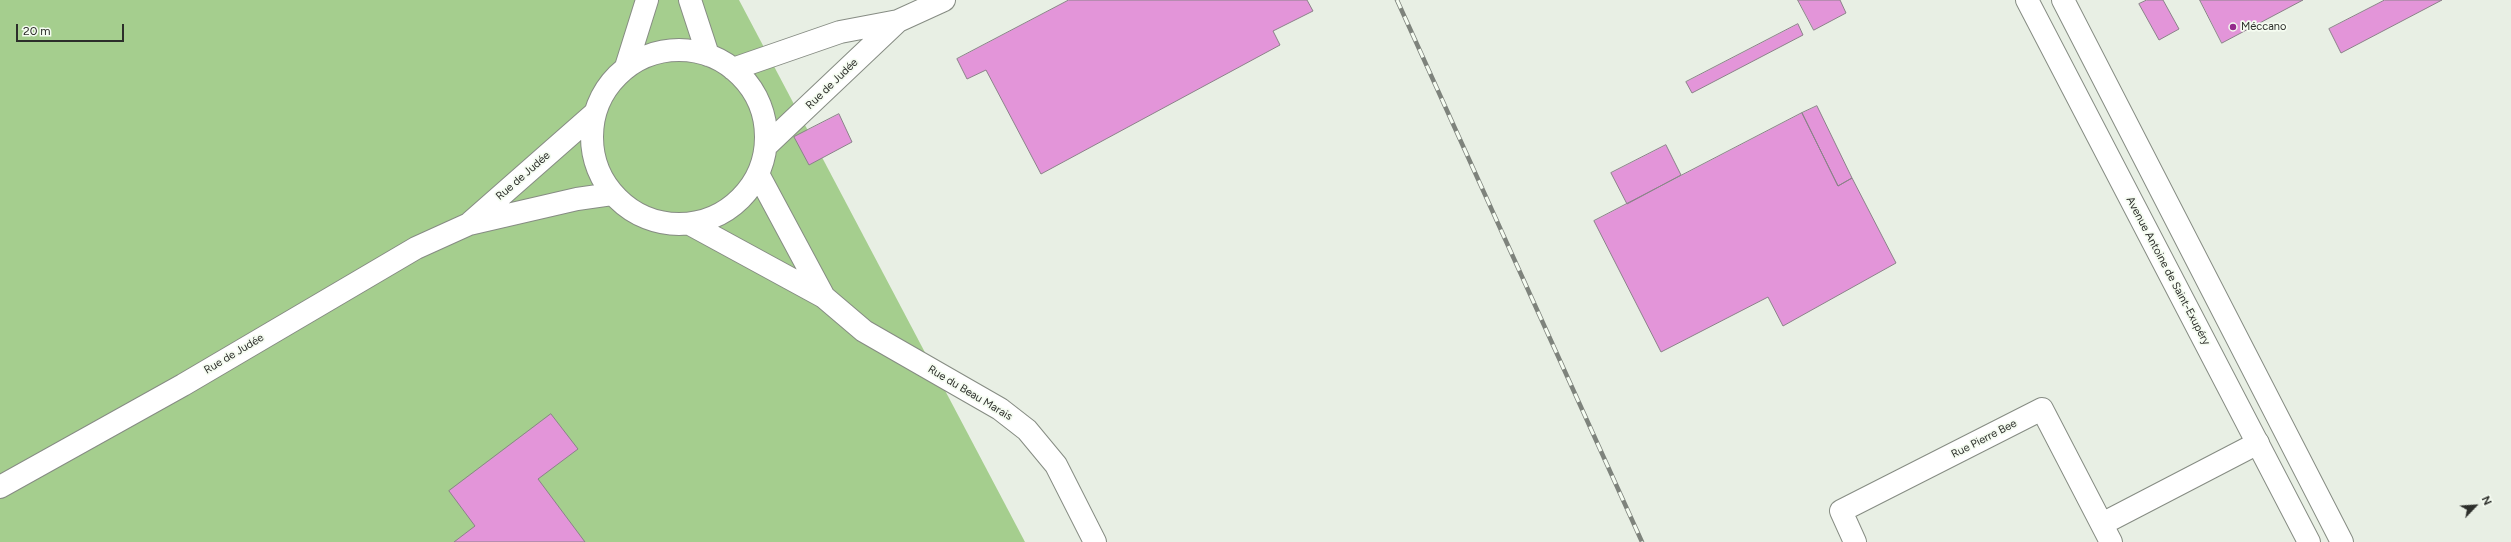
<!DOCTYPE html>
<meta charset="utf-8">
<style>
body{margin:0}
#map{position:relative;width:2511px;height:542px;overflow:hidden;background:#e8efe4;font-family:Figtree,sans-serif}
canvas{display:block}
.north{position:absolute;left:2455px;top:486px;width:40px;height:40px;-webkit-text-stroke:3px #f5fcf1;paint-order:stroke;rotate:65deg;font-size:11px;font-weight:700;line-height:16px;text-align:center;color:#2c2e2a}
.north::after{content:'';display:block;margin:auto;width:14px;height:18px;background:#2c2e2a;clip-path:polygon(50% 0,100% 100%,50% 72%,0 100%)}
.scale{position:absolute;left:16px;top:24px;width:108px;height:18px;box-sizing:border-box;border:2px solid #2c2e2a;border-top:0;padding-left:5px;font-size:12px;line-height:14px;white-space:nowrap;color:#2c2e2a;-webkit-text-stroke:3px #f5fcf1;paint-order:stroke}
</style>
<div id="map">
<canvas width="2511" height="542"></canvas>
<div class="north">N</div>
<div class="scale">20 m</div>
</div>
<script>
const ctx = document.querySelector('canvas').getContext('2d');
ctx.lineJoin = 'round';
function fill(path, color) { ctx.fillStyle = color; ctx.fill(path, 'evenodd'); }
function strokePath(path, color, width, dash) { ctx.strokeStyle = color; ctx.lineWidth = width; ctx.lineCap = dash ? 'butt' : 'round'; ctx.setLineDash(dash || []); ctx.stroke(path); }
function label(font, color, halo, rows, align = 'center') {
  ctx.font = font + ' Figtree,sans-serif'; ctx.lineWidth = 3.5; ctx.setLineDash([]); ctx.textBaseline = 'middle'; ctx.strokeStyle = halo; ctx.fillStyle = color; for (const [text, x, y, turn = 0] of rows) {
    ctx.save(); ctx.translate(x, y); ctx.rotate((+turn || 0) * Math.PI / 180); ctx.textAlign = isNaN(turn) ? turn : align; if (halo) ctx.strokeText(text, 0, 0); ctx.fillText(text, 0, 0); ctx.restore();
  }
}
const green = new Path2D(`
 M0,0H739L1025,542H0Z`);
const building = new Path2D(`
 M1069,0H1307L1313,11L1273,31L1280,45L1041,174L986,70L967,79L957,59Z
 M1798,0H1840L1846,13L1814,30Z
 M2147,0H2163L2179,29L2159,40L2139,4Z
 M2200,0H2303L2222,43Z
 M2385,0H2442L2341,53L2329,29Z
 M1798,24L1803,35L1692,93L1686,82Z
 M1817,106L1852,178L1838,186L1802,113Z
 M1802,113L1838,186L1852,178L1896,263L1783,326L1768,297L1661,352L1594,221Z
 M839,114L852,142L809,165L794,137Z
 M1666,145L1681,175L1627,204L1611,173Z
 M551,414L578,449L538,479L585,542H454L475,526L449,491Z`);
const street = new Path2D(`
 M690,0L708,55
 M592 137a87 87 0 1 1 174 0a87 87 0 1 1-174 0Z
 M626,67L647,0
 M733,69L840,32L898,21L944,0
 M766,146L898,21
 M758,174L824,297
 M471,222L595,113
 M690,224L824,297L864,331L1000,409L1027,430L1056,465L1095,542
 M0,487L183,385L416,248L469,224L577,199L612,194
 M2102,524L2258,443
 M1855,542L1841,511L2042,409L2111,542`);
const secondary = new Path2D(`
 M2027,0L2309,542
 M2063,0L2342,542`);
const rail = new Path2D(`
 M1397,0L1642,542`);
const markers = [
 [2233,27,4,"#94298c"]
];
const poiNames = [
 ["Méccano",2241,27]
];
const streetNames = [
 ["Rue de Judée",832,84,-44],
 ["Rue de Judée",523,176,-41],
 ["Avenue Antoine de Saint-Exupéry",2168,271,62],
 ["Rue de Judée",234,354,-31],
 ["Rue du Beau Marais",970,393,31],
 ["Rue Pierre Bee",1984,439,-27]
];
fill(green, '#a5ce8e');
fill(building, '#e395d9');
strokePath(building, '#8b8289', 1);
strokePath(street, '#868c83', 24);
strokePath(secondary, '#868c83', 24);
strokePath(street, '#fff', 22);
strokePath(secondary, '#fff', 22);
strokePath(rail, '#7e837c', 4.5);
strokePath(rail, '#f5fcf1', 3, [9]);
for (const [x, y, r, color] of markers) { const dot = new Path2D(); dot.arc(x, y, r, 0, 2 * Math.PI); ctx.fillStyle = color; ctx.fill(dot); strokePath(dot, '#f5fcf1', 1.5); }
label('11px', '#2c2e2a', '#f5fcf1', poiNames, 'left');
label('11px', '#2c2e2a', '#f5fcf1', streetNames);
</script>
